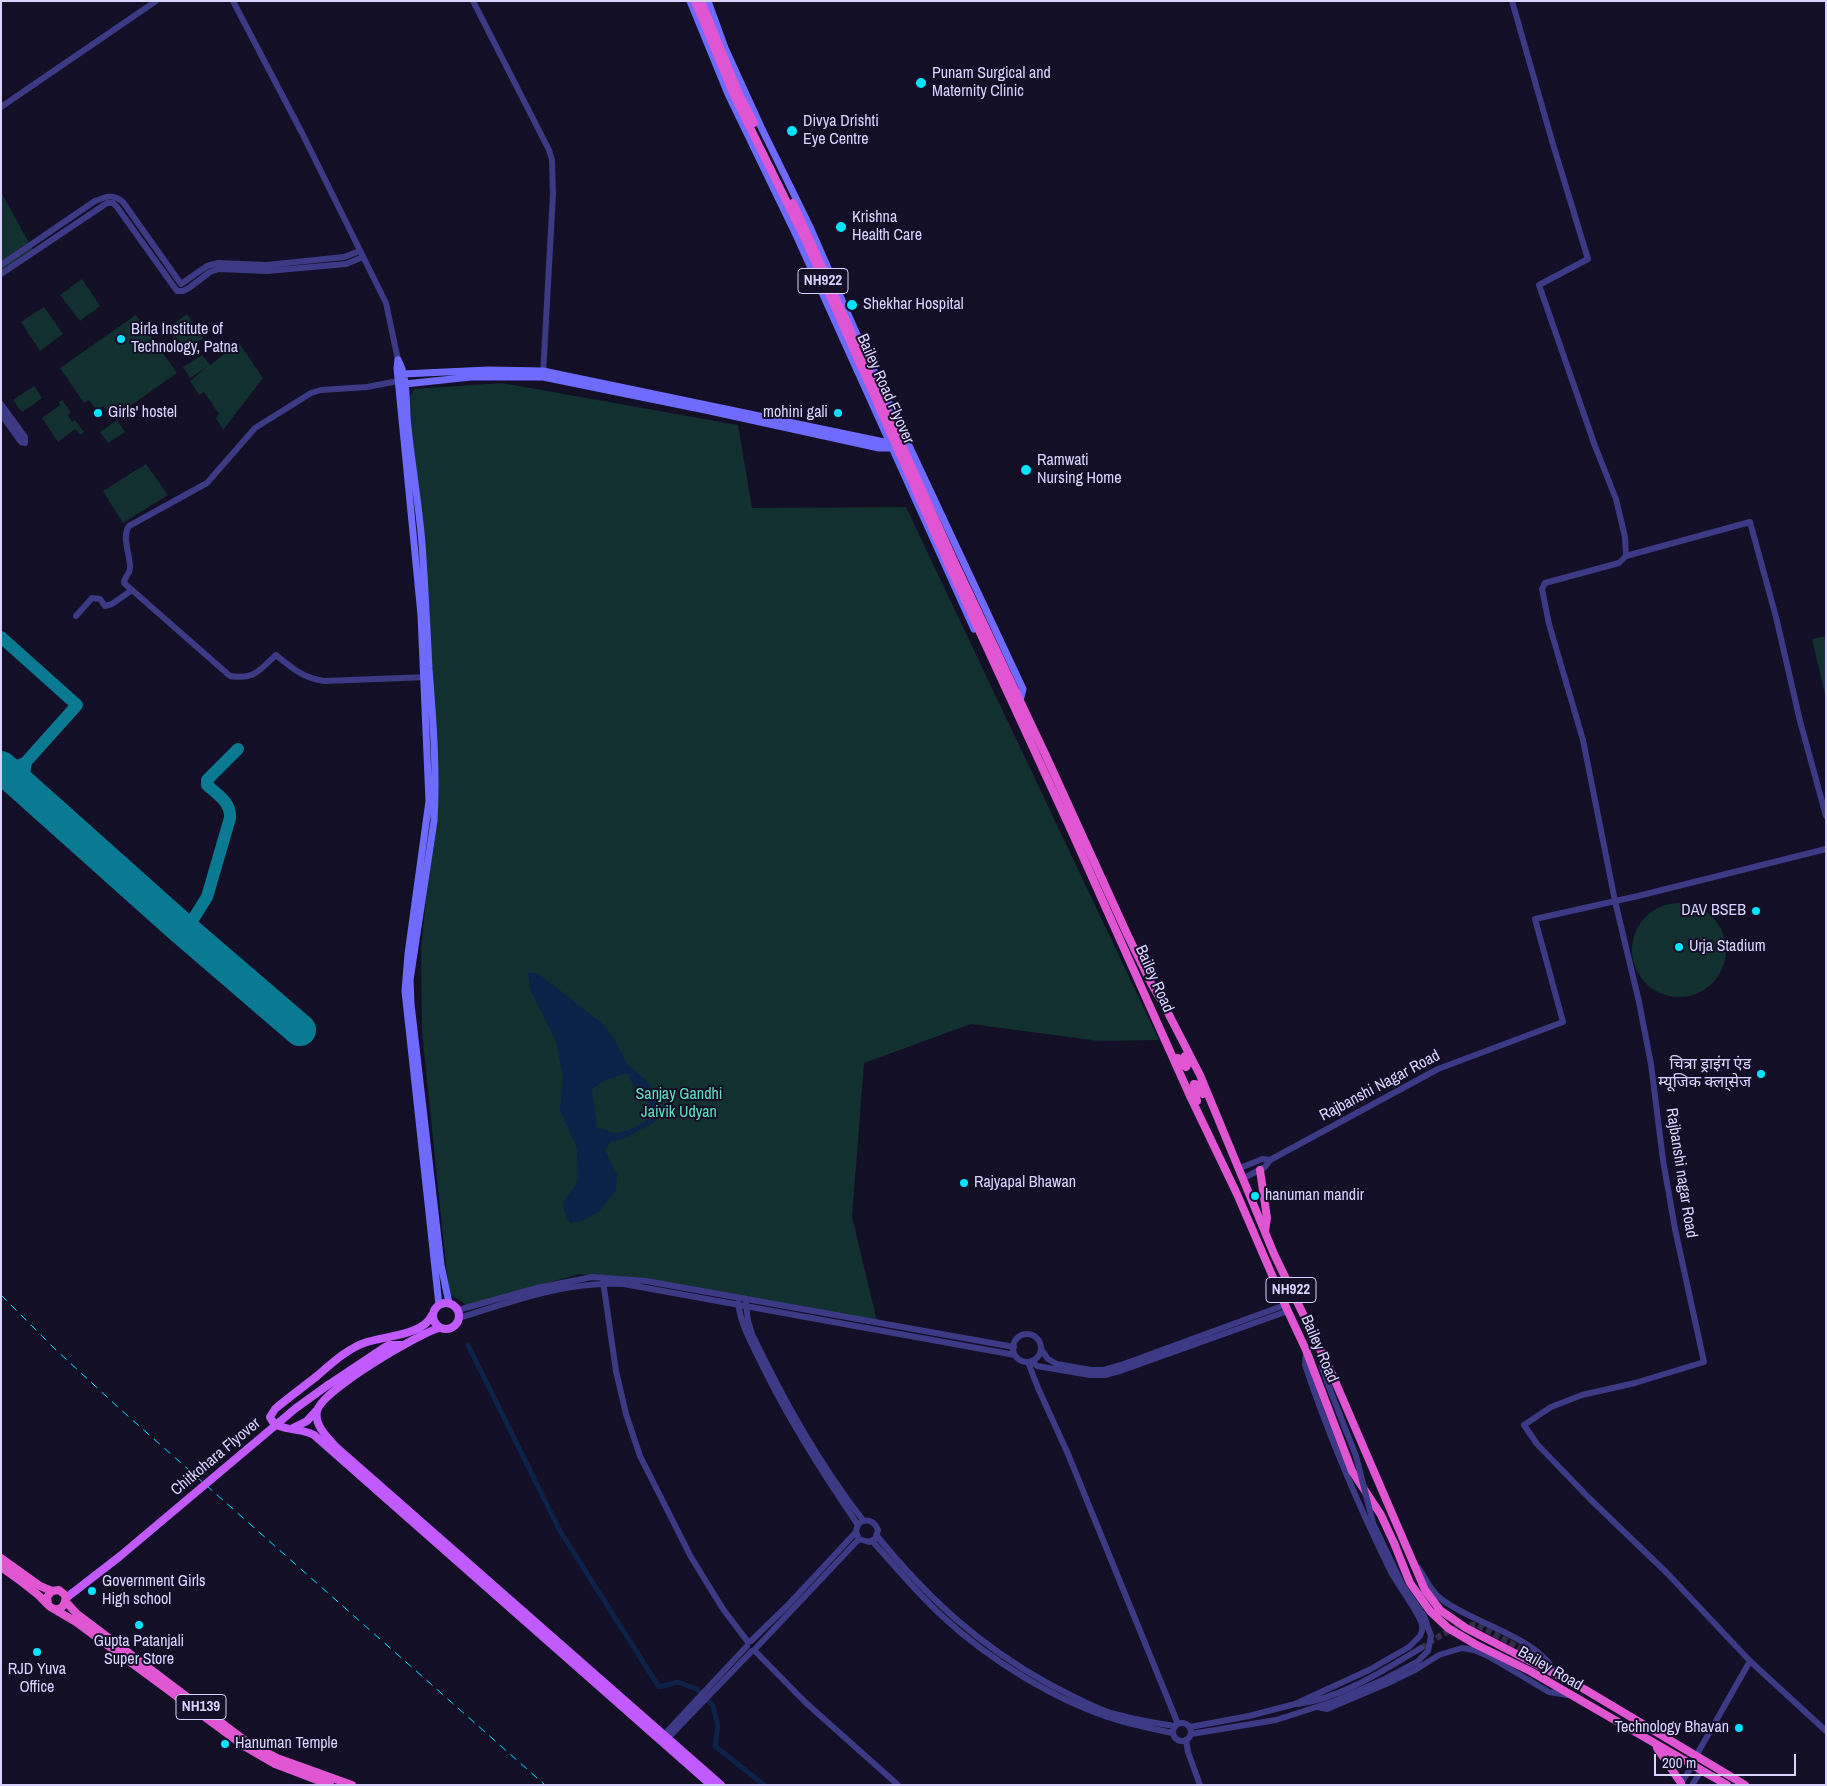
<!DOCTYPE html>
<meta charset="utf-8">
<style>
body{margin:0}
#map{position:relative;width:1827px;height:1786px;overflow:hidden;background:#130f26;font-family:"Archivo Narrow",sans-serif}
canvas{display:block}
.frame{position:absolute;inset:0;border:2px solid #d9d4ff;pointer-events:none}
.scale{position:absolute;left:1654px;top:1754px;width:142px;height:22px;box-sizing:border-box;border:2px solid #d9d4ff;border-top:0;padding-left:6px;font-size:15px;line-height:18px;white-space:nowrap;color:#d9d4ff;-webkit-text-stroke:4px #130f26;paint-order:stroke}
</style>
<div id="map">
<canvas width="1827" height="1786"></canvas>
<div class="frame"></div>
<div class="scale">200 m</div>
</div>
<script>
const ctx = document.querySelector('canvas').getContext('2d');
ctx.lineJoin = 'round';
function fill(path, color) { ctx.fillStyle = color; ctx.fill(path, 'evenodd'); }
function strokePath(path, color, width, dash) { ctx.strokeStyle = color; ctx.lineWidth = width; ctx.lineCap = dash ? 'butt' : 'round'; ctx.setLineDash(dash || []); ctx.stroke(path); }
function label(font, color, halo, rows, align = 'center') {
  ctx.font = font + ' "Archivo Narrow","Noto Sans Devanagari",sans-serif'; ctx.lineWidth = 4; ctx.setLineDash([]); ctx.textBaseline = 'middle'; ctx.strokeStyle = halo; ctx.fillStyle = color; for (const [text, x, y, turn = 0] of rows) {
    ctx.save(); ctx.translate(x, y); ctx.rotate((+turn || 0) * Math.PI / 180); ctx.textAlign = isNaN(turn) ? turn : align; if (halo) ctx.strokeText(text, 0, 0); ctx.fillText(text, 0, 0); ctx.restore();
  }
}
const green = new Path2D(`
 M1,192L34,252L1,277Z
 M82,279L100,306L80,321L60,295Z
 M44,307L63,334L40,351L21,322Z
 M187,314L203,338L184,351L187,355L186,357L178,346L181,343L175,336L173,337L165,326L167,325L169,327Z
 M136,315L177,373L120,413L115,406L107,411L103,406L96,410L89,400L84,403L60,368Z
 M239,343L263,378L223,430L216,418L219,414L204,392L199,395L190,381L208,366L190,378L183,367L202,355L210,365Z
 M502,383L738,425L752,508L906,507L1159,1040L1099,1041L971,1024L864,1063L852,1217L877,1321L683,1287L579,1274L468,1306L449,1294L422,1032L421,947L438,786L408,400L414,389Z
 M34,386L42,398L22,412L13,400Z
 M62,400L71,412L68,415L72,422L75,420L84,432L81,435L75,429L58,442L42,418L60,405L59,402Z
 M117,420L125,432L108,443L100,432Z
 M146,464L168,495L123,523L103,491Z
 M1826,636V699L1812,639Z
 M1632 950a47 47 0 1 1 94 0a47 47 0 1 1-94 0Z`);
const water = new Path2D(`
 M528,972L539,974L603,1024L615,1040L627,1064L649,1083L658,1100L660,1114L655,1122L623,1139L610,1142L605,1150L617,1175L616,1190L599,1212L582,1221L570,1223L564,1211L563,1202L578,1181L577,1148L560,1110L563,1076L556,1041L530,989ZM627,1073L634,1086L647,1098L653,1117C643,1123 629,1132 616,1133C610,1133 605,1128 597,1128L592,1089L606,1080Z`);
const canal = new Path2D(`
 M468,1345L560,1531L659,1687L678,1682L697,1689L713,1706L718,1726L715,1746L764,1785`);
const taxiway = new Path2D(`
 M1,637L77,705L26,762C18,767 11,767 1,766
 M26,762L23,779L27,790
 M179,926H187L190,924L207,897L230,818C231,802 218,795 207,785V780L238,749`);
const runway = new Path2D(`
 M1,767L179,926L300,1030`);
const tertiaryTunnel = new Path2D(`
 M1421,1648C1439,1636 1456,1624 1478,1625L1541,1660`);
const tertiary = new Path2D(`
 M233,1L302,133L386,303L398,360
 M473,1L549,150L552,160L553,194L543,375
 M1512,1L1552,141L1588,259L1539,285L1595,446L1616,499L1625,537L1626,556L1619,563L1545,583L1542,589L1549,624L1583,740L1615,901L1639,1002L1651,1064L1663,1160L1675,1229L1704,1362L1635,1383L1582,1395L1551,1407L1524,1425L1537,1444L1589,1498L1667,1573L1750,1661L1826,1731
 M1,107L156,1
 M1,265L95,201C107,196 113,194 123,202L181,284L207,266L218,263L267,265L344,257L360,251
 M1,274L107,203H113L117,207L177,291H183L189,288L210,272L219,269L267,271L346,264L363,257
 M398,381L367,387L321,390L311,393L255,428L207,483L129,526C121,538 131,556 130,569C129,575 124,577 124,583L230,676C255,680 259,670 276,655C292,668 303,678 324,681L429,677
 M1,404L25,437V443
 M1,414L21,442L25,443
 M1626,556L1750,522L1776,617L1800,721L1826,816
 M76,616L92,598L100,599L105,606L112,604L132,590
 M1238,1169L1262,1159L1270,1160
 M1242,1179L1265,1167L1270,1160L1438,1069L1563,1022L1535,919L1638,896L1826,849
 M603,1281L616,1371L626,1414L640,1456L691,1557L723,1609L748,1642
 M738,1303C741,1326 753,1346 763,1367C790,1422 823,1474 858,1525
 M746,1304L748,1321L752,1334C784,1400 818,1463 863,1520
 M458,1310L537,1288L592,1277L646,1281L1014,1347
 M459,1318C513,1301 566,1281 624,1284L1015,1355
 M1013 1348a14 14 0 1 1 28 0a14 14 0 1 1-28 0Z
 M1041,1349L1048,1359L1057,1364L1091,1370H1104L1121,1365L1285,1305
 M1322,1355V1367L1331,1392
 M1032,1361L1037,1366L1090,1375H1105L1123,1370L1288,1311
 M1028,1362L1038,1388L1068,1454L1178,1724
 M877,1536C928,1598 978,1645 1049,1684C1069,1694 1090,1706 1111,1713C1132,1719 1153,1723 1175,1726
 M872,1541C895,1566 917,1593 942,1616C989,1660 1056,1701 1117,1720C1136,1726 1155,1729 1173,1733
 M1415,1564C1425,1574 1428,1589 1440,1598C1469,1622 1534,1636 1553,1669
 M751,1641L787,1606L856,1532C857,1518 873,1516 878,1530L875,1539L869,1542L859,1539L856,1532
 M756,1648L859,1539
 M754,1650L805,1702L898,1785
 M1298,1704C1342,1698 1384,1670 1421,1648
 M1318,1707L1327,1709L1386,1684L1415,1670L1439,1655L1462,1648L1474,1650L1488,1656L1549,1692L1568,1695
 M1173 1732a9 9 0 1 1 18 0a9 9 0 1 1-18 0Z
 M1190,1727L1249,1716L1295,1704L1369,1670L1409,1647L1420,1636C1422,1632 1423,1629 1422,1625C1419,1612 1398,1586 1391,1572C1358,1505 1329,1436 1305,1365L1306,1352
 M1191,1734L1276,1720L1335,1701
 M661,1738L747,1646
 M668,1738L752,1651
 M1186,1740L1188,1752L1200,1785
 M1696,1756L1750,1661
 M1680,1785L1692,1766
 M1692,1785L1701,1771`);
const secondary = new Path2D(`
 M690,1L728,94L797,237L974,629
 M708,1L725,48L761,127L810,227L854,328L1023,689L1020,701
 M398,360C409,379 405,406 408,427C412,466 419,505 422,544C425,586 427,628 429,669C433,719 437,771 434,821L410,980L411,1004L441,1265L449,1303
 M398,360L397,368L421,615L429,801L408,954L405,991L439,1305
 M403,374L488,370L543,371L889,443L892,442
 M405,384L471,377H543L710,411L879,448H895`);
const primary = new Path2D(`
 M433 1316a13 13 0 1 1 26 0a13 13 0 1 1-26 0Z
 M432,1315C424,1335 385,1336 367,1342C348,1348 332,1363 317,1376C303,1387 288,1398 275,1409L270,1417C276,1432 300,1427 314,1435L711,1785
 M439,1328C418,1334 322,1390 317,1411C314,1425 327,1437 336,1447L721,1785
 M328,1385L385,1347L389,1345H402
 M293,1428L307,1421L317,1410
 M66,1598L119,1557`);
const trunk = new Path2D(`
 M954,561L1047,758L1128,936L1152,985L1164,1005L1200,1075L1274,1254L1332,1374L1425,1590L1440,1610L1466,1628L1584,1689L1745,1785
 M948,563L1071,830L1190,1096L1237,1194L1285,1305L1306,1350L1352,1471L1381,1515L1394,1543L1410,1583L1430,1611L1448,1628L1475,1644L1530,1671L1727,1785
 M1178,1058L1186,1067L1188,1064L1185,1056
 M1197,1101L1193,1088L1194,1084L1198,1085L1203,1094
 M1260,1170L1267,1218L1265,1231
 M1,1558L40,1586L52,1591
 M1,1567C13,1575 25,1584 37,1594C42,1598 46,1604 52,1608C61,1613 67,1603 65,1595L59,1590L52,1591L47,1597L48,1604
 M66,1602L77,1614L247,1742L277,1758L352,1785
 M54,1609L76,1622L244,1746L275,1764L330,1785
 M1657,1748L1681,1783`);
const rail = new Path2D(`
 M1,1295L54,1348L120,1409L545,1785`);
const tertiaryBridge = new Path2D(`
 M1331,1392L1356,1456L1373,1523L1403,1586L1424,1616L1431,1636L1428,1651L1417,1662L1385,1679L1335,1701`);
const primaryBridge = new Path2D(`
 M119,1557L296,1408L328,1385`);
const trunkBridge = new Path2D(`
 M695,1L734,95L805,239L948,563
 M701,1L738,92L754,123
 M793,203L954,561`);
const markers = [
 [921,83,6,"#00e5ff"],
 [792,131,6,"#00e5ff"],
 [841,227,6,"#00e5ff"],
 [852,305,6,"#00e5ff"],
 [121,339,5,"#00e5ff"],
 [98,413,5,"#00e5ff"],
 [838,413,5,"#00e5ff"],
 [1026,470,6,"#00e5ff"],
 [1756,911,5,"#00e5ff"],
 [1679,947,5,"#00e5ff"],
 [1761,1074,5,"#00e5ff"],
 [964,1183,5,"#00e5ff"],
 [1255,1196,5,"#00e5ff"],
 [92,1591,5,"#00e5ff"],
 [139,1625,5,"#00e5ff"],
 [37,1652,5,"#00e5ff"],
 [1739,1728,5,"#00e5ff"],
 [225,1744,5,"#00e5ff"]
];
const shields = [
 [823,281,50],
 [1291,1290,50],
 [201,1707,50]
];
const shieldNames = [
 ["NH922",823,281],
 ["NH922",1291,1290],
 ["NH139",201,1707]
];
const poiNames = [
 ["Punam Surgical and",932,74],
 ["Maternity Clinic",932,92],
 ["Divya Drishti",803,122],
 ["Eye Centre",803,140],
 ["Krishna",852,218],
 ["Health Care",852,236],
 ["Shekhar Hospital",863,305],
 ["Birla Institute of",131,330],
 ["Technology, Patna",131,348],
 ["Girls' hostel",108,413],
 ["mohini gali",828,413,"right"],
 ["Ramwati",1037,461],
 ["Nursing Home",1037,479],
 ["DAV BSEB",1746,911,"right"],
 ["Urja Stadium",1689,947],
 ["चित्रा ड्राइंग एंड",1751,1065,"right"],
 ["म्यूजिक क्ला्सेज",1751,1083,"right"],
 ["Rajyapal Bhawan",974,1183],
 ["hanuman mandir",1265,1196],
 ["Government Girls",102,1582],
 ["High school",102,1600],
 ["Gupta Patanjali",139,1642,"center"],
 ["Super Store",139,1660,"center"],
 ["RJD Yuva",37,1670,"center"],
 ["Office",37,1688,"center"],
 ["Technology Bhavan",1729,1728,"right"],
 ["Hanuman Temple",235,1744]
];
const streetNames = [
 ["Bailey Road Flyover",885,389,66],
 ["Bailey Road",1154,979,66],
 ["Rajbanshi Nagar Road",1380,1086,-28],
 ["Rajbanshi nagar Road",1681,1173,81],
 ["Bailey Road",1319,1349,67],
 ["Chitkohara Flyover",216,1457,-40],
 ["Bailey Road",1550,1669,30]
];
const parkNames = [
 ["Sanjay Gandhi",679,1095],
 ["Jaivik Udyan",679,1113]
];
fill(green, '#12302f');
fill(water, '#0c2248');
strokePath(canal, '#0c2248', 5);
strokePath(taxiway, '#0a7a92', 12);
strokePath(runway, '#0a7a92', 32);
strokePath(tertiaryTunnel, '#312d47', 6, [6, 3]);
strokePath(tertiary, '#3d3a85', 6);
strokePath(secondary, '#6f6bff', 7);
strokePath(primary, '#c25bff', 8);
strokePath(trunk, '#e055d1', 8);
strokePath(rail, '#00e5ff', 1, [8, 6]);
strokePath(tertiaryBridge, '#3d3a85', 6);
strokePath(primaryBridge, '#c25bff', 8);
strokePath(trunkBridge, '#e055d1', 8);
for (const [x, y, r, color] of markers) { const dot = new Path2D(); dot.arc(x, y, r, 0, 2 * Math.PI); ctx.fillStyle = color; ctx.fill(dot); strokePath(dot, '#130f26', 2); }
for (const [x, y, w] of shields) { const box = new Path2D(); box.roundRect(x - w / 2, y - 12.5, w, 25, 4); ctx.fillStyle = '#130f26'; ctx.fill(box); strokePath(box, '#d9d4ff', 1); }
label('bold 15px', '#d9d4ff', null, shieldNames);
label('16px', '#d9d4ff', '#130f26', poiNames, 'left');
label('16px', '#d9d4ff', '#130f26', streetNames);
label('16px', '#5fe0c0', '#130f26', parkNames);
</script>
